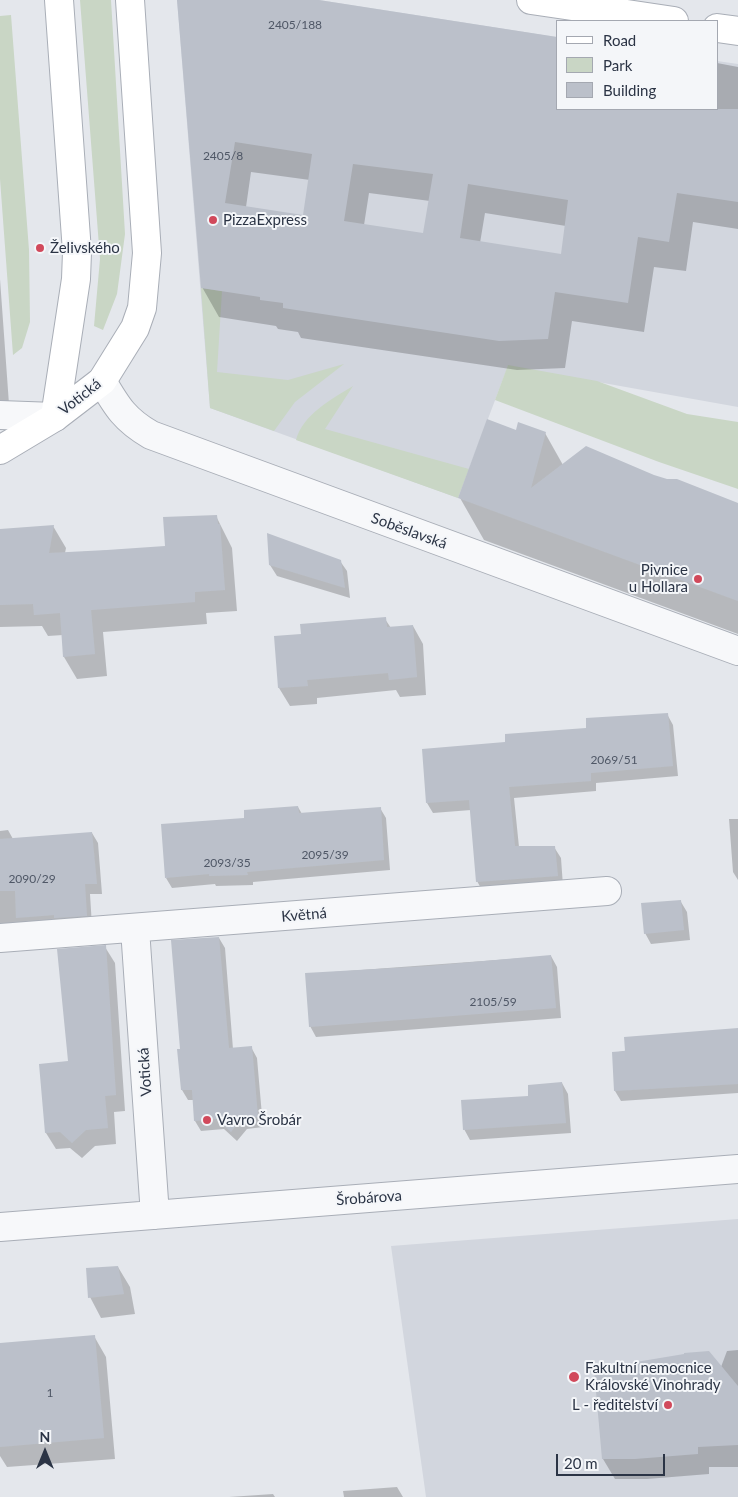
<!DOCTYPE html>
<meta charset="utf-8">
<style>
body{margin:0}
#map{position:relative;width:738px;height:1497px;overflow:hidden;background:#e4e7ec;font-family:Lato,sans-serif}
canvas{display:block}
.legend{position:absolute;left:556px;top:20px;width:162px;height:90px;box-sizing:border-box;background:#f4f6f9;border:1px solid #a4a8b1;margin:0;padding:6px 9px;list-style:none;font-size:15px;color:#2b3445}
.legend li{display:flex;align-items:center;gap:10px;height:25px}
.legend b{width:25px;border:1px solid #a4a8b1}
.north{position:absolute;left:20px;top:1427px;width:50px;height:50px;-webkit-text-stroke:4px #f4f6f9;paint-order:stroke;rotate:0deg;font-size:14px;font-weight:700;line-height:20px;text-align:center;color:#2b3445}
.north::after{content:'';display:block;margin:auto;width:18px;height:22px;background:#2b3445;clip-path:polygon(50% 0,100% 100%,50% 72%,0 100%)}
.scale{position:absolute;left:556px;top:1454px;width:109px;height:22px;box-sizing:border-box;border:2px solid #2b3445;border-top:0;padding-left:6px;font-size:15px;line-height:18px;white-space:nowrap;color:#2b3445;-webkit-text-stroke:4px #f4f6f9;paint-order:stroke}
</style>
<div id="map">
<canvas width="738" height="1497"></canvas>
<ul class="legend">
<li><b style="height:6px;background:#fff"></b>Road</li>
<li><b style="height:14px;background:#c9d6c5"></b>Park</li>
<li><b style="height:14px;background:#bbc0ca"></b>Building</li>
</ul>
<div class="north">N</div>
<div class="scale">20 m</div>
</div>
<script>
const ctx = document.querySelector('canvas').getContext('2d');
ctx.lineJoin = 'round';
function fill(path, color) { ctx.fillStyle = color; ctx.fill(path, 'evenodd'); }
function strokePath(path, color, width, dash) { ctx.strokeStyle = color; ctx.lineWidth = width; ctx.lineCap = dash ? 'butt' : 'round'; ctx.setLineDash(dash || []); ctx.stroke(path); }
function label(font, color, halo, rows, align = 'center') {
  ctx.font = font + ' Lato,sans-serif'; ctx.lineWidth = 4; ctx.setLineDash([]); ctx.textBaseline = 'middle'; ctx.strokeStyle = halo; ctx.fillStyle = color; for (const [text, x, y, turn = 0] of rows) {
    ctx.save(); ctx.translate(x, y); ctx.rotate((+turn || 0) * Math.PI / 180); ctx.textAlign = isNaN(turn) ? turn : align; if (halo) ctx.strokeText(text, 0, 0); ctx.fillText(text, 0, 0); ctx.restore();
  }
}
const built = new Path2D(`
 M177,0H319L557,37V109H717V61L738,64V407L508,366L458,498L210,408Z
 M738,1219V1497H426L391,1246Z`);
const green = new Path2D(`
 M80,0H111L125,234L117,294L103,330L94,326L100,259Z
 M11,15L29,250L30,322L22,348L13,355L0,179V16Z
 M201,288L222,291L217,372L288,380L344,364L295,402L274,431L210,408Z
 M508,365L597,381L687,414L738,422V489L659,462L495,400Z
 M353,386L325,429L469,469L458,498L296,440C303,414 332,399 353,386Z`);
const shadow = new Path2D(`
 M178,0H311L557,109H717V63L738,67V229L693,222L686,271L654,267L644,332L572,321L565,368L517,370L301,338L298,332L278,329L276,326L219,317L202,287ZM251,172L310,180L304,216L246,207ZM369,193L430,201L424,234L364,225ZM485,213L566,226L562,255L480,243Z
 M0,279L10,418L0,419Z
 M516,431L545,433L563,465L654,476L738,509V634L484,540L460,498Z
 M216,516L232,548L237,611L206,613L207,624L103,632L107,676L77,679L64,657L63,635L48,636L42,626L0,627V530L53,526L66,548L65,553L166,547Z
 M340,561L347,571L350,598L277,576L270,565Z
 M385,619L391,628L413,626L423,644L426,695L400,697L396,690L317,698V704L290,706L279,688L302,635Z
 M667,714L673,725L678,776L596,783V791L514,798L519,847H554L561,858L563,886L483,892L477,881L471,810L433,813L427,803L507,743Z
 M298,807L302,814L380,808L386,818L390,870L253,882V885L216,886L215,884L172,888L166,878L246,819Z
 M729,819H738V880L733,872Z
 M8,830L13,839L92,833L98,843L102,894H90L92,926L0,930V831Z
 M681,902L687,912L690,940L651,944L645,933Z
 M219,938L225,948L233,1049L251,1047L257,1058L263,1127L247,1129L237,1141L224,1129L201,1131L195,1121L194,1100H188L182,1090L181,1050Z
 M105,947L115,963L125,1111L114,1112L116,1144L95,1146L82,1158L70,1148L56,1149L46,1133Z
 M551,956L557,967L561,1018L316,1037L310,1026L306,974Z
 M738,1029V1093L621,1101L615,1091L613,1053Z
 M562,1083L568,1094L571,1133L470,1140L464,1129Z
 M118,1267L130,1287L135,1314L101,1318L90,1297Z
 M94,1336L106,1357L115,1459L7,1467L0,1456V1344Z
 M738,1350V1467H709V1474L647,1479H615L603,1459L721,1367L727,1351Z
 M397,1487L403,1497H344L343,1491Z
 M273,1494L275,1497H229Z`);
const building = new Path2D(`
 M177,0H319L557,37V109H738V202L677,193L669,242L638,237L628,303L555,292L548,339L499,341L283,308V303L260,300V297L201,288ZM235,142L312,154L303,215L225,203ZM353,164L433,174L423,233L344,221ZM468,184L568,200L561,254L460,238Z
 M487,419L516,430L518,422L546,432L531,488L586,446L654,475L667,479H677L738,503V601L458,498Z
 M217,515L218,524H220L225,590L195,592V602L91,610L95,654L63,657L60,613L34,615L33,604L0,605V529L54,525L49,553L107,550L165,546L163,517Z
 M267,533L341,560L345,588L269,565Z
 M386,617L387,627L413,625L417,677L389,680L388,673L307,680L308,686L278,688L274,636L301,634L300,624Z
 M668,713L673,766L591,773V781L509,787L515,846H555L558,876L476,882L469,800L426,803L422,749L505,742V734L586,728V718Z
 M298,806L299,813L381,807L384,860L247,872L248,875L209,876V874L165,878L161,824L244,818V810Z
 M92,832L97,884H85L87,916L54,918V915L16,918L15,891H0V839Z
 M681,900L684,930L644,934L641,903Z
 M219,937L229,1048L252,1046L258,1117L241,1119L231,1132L217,1119L194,1121L192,1090H181L177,1049H180L171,940Z
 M106,945L116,1095L105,1096L108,1128L86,1130L72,1143L60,1132L45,1133L39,1064L68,1061L57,949Z
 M551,955L556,1008L309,1027L305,973L428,966Z
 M738,1028V1084L614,1091L612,1052L625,1051L624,1037Z
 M562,1082L566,1123L463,1130L461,1100L528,1096V1085Z
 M118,1266L124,1294L88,1298L86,1268Z
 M95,1335L104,1438L0,1447V1343Z
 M709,1351L738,1386V1445L698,1447V1454L635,1459H602L594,1369L684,1354V1353Z`);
const minor = new Path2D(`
 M102,381C117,407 125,420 151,435L738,651
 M0,415L55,417
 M135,929L155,1215
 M0,938L607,891
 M0,1227L738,1169`);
const secondary = new Path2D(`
 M531,0L674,21
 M717,28L738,31
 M55,417L76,279L77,252L59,0
 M0,450L55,417L102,381L135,328L142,308L147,253L130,0`);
const markers = [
 [213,220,5,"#d1495b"],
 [40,248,5,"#d1495b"],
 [698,579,5,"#d1495b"],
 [207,1120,5,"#d1495b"],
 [574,1377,6,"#d1495b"],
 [668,1405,5,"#d1495b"]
];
const numberNames = [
 ["2405/188",295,25],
 ["2405/8",223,156],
 ["2069/51",614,760],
 ["2095/39",325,855],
 ["2093/35",227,863],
 ["2090/29",32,879],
 ["2105/59",493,1002],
 ["1",50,1393]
];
const poiNames = [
 ["PizzaExpress",223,220],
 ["Želivského",50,248],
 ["Pivnice",688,570,"right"],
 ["u Hollara",688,587,"right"],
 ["Vavro Šrobár",217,1120],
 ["Fakultní nemocnice",585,1368],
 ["Královské Vinohrady",585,1385],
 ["L - ředitelství",658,1405,"right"]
];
const streetNames = [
 ["Votická",80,397,-38],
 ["Soběslavská",409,531,20],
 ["Květná",304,915,-5],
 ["Votická",145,1072,-94],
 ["Šrobárova",369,1198,-4]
];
fill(built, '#d2d6de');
fill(green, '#c9d6c5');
fill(shadow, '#0003');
fill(building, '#bbc0ca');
strokePath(minor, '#a9aeb7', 30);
strokePath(secondary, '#a9aeb7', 30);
strokePath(minor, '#f7f8fa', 28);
strokePath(secondary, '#fff', 28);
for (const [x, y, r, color] of markers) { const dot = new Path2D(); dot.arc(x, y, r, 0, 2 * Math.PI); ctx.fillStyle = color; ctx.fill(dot); strokePath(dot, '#f4f6f9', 2); }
label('12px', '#4f5766', null, numberNames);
label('15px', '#2b3445', '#f4f6f9', poiNames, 'left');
label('15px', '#2b3445', '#f4f6f9', streetNames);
</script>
